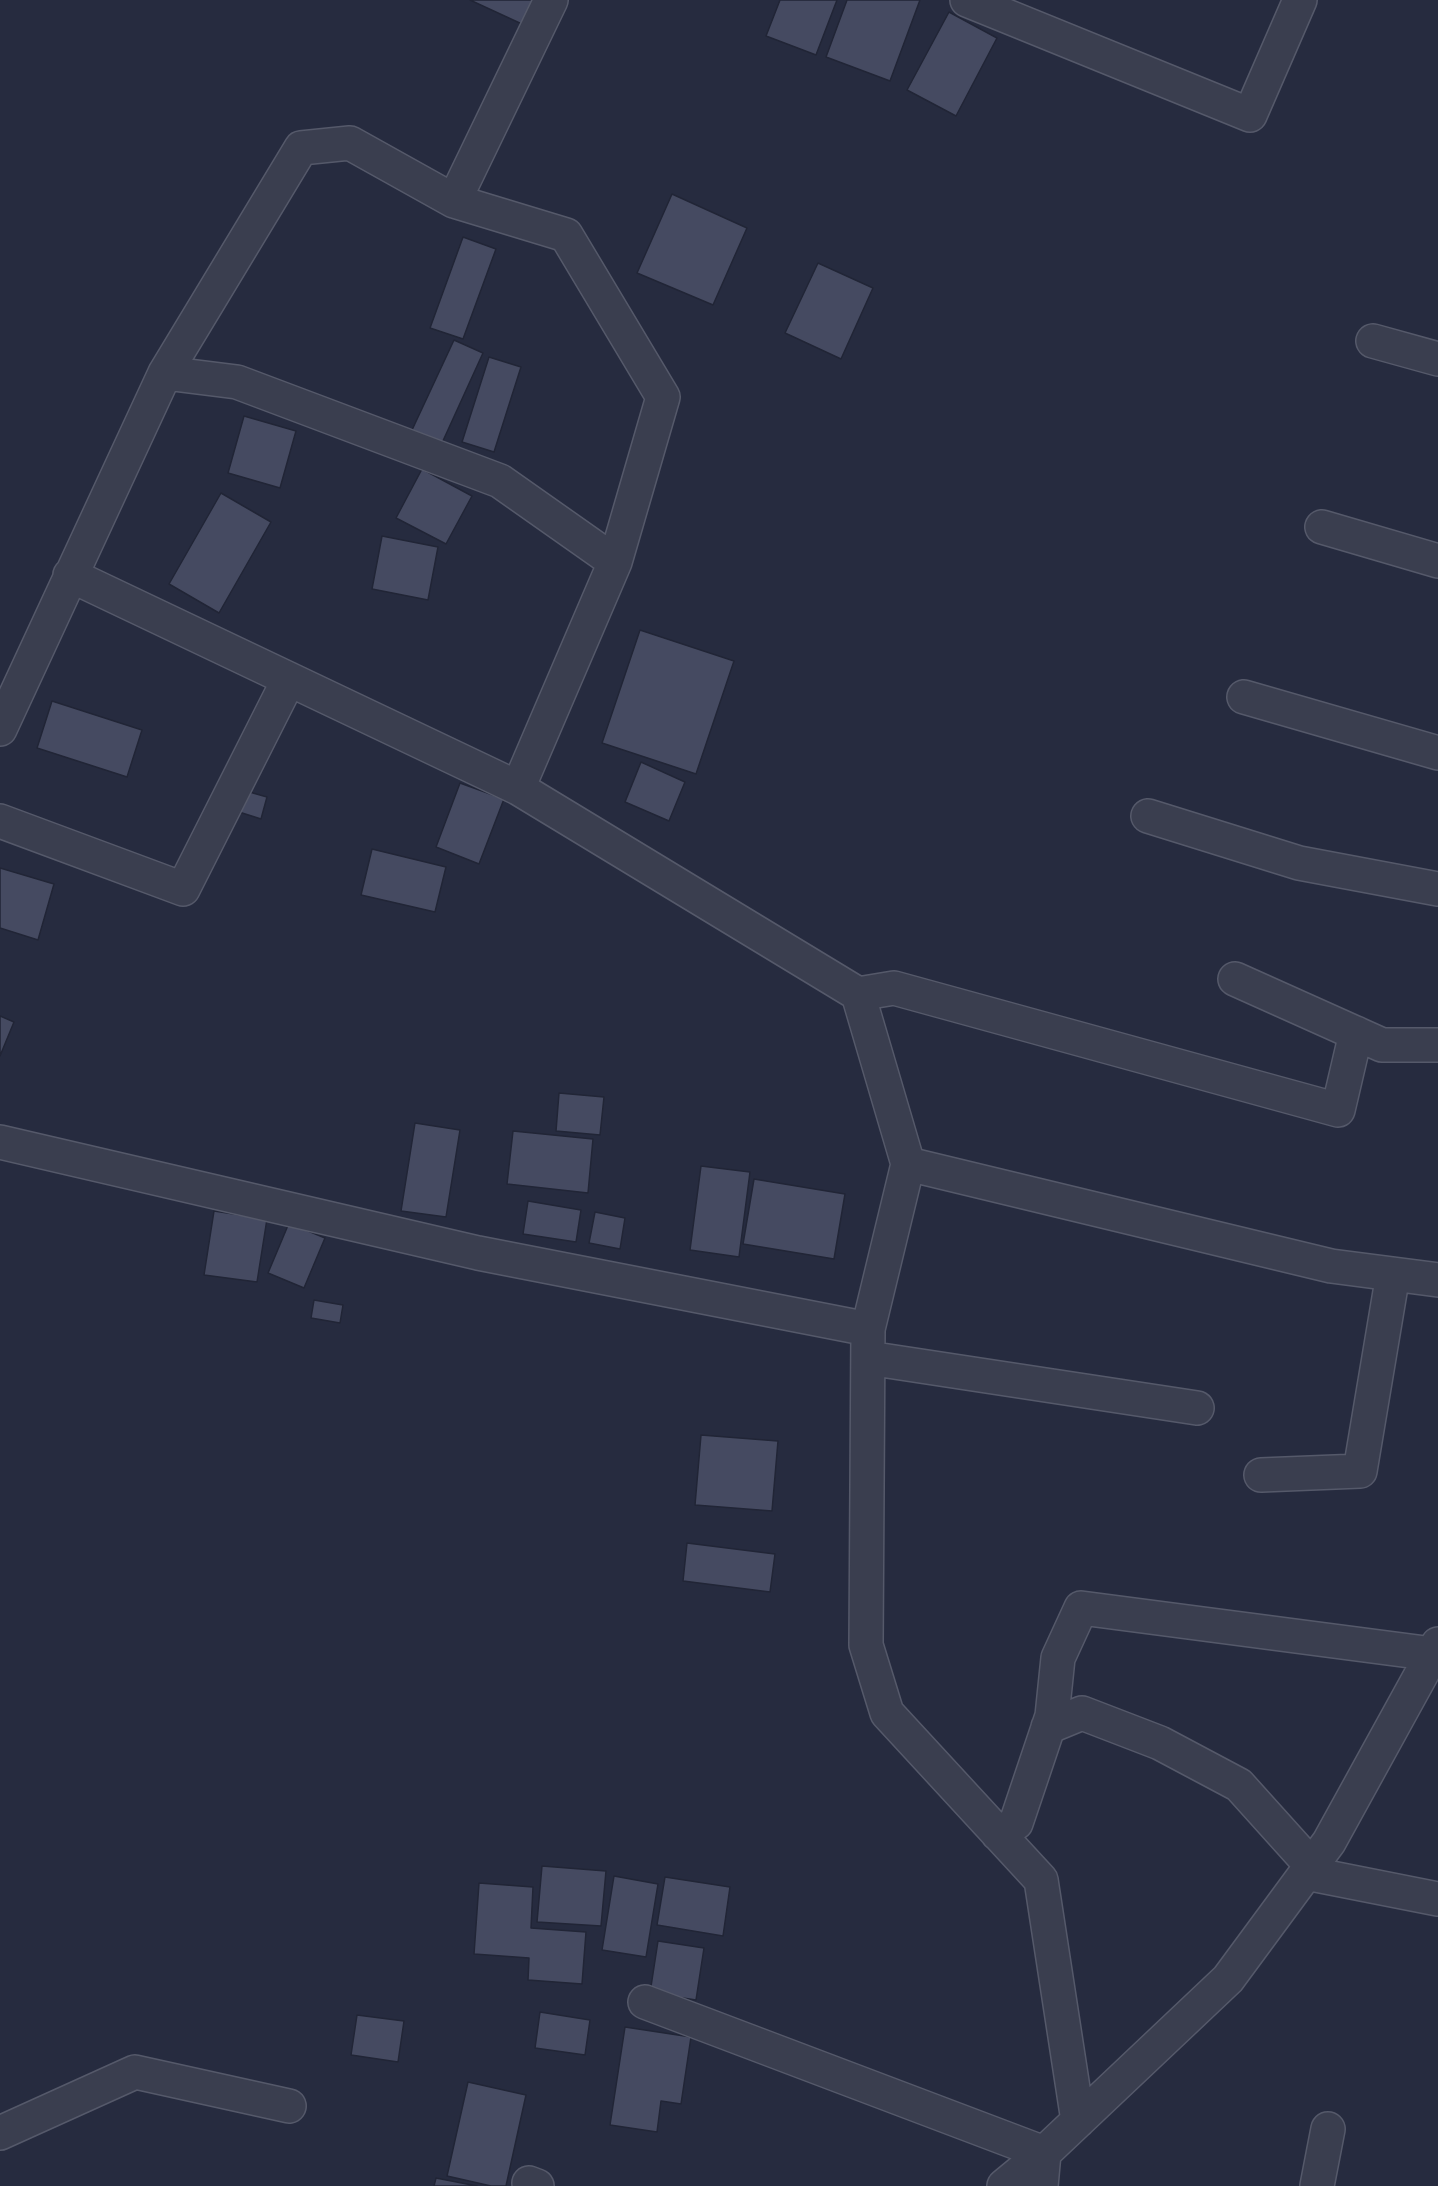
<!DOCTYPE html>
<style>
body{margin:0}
canvas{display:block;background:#262b3f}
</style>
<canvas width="1438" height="2186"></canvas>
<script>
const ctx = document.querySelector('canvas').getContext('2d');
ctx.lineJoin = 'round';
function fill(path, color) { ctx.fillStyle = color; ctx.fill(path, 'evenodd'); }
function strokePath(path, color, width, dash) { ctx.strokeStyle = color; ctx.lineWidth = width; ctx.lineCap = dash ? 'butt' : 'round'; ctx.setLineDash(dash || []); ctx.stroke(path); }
const building = new Path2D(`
 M470,0H535L524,25Z
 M780,0H837L816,55L766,36Z
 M847,0H920L890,81L826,57Z
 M949,12L997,38L956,116L907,90Z
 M672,194L747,228L713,305L637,273Z
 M463,237L496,249L463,339L430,328Z
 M818,263L873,288L841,359L785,333Z
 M454,340L483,353L442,443L412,430Z
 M489,357L521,367L494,452L462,442Z
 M244,416L296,431L280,488L228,473Z
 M422,469L472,496L446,544L396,518Z
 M221,493L271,522L219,613L169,584Z
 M382,536L438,547L428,600L372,589Z
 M640,630L734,661L696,774L602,743Z
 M52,701L142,730L127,777L37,748Z
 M641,762L685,782L669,821L625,802Z
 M460,783L504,799L479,864L436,847Z
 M246,791L267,797L261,819L239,812Z
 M372,849L446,867L435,912L361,895Z
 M0,868L54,884L38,940L0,928Z
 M0,1016L14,1022L0,1056Z
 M559,1093L604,1097L600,1135L556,1131Z
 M415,1123L460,1130L446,1217L401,1211Z
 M513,1131L593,1139L588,1193L507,1184Z
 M701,1166L750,1172L739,1257L690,1250Z
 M754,1179L845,1194L834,1259L743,1244Z
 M528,1201L581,1210L576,1242L523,1234Z
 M214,1211L267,1219L257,1282L204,1275Z
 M595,1212L625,1218L620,1249L589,1243Z
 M289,1223L325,1238L304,1288L268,1273Z
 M314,1300L343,1305L340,1323L311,1318Z
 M701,1435L778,1441L772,1511L695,1505Z
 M687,1543L775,1554L770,1592L683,1581Z
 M542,1866L606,1871L601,1926L537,1922Z
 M614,1876L658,1884L646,1957L602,1950Z
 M665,1877L730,1887L723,1936L657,1925Z
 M479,1883L533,1887L531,1928L586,1932L582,1984L528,1980L529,1958L474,1954Z
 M658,1941L704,1948L696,2000L650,1993Z
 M540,2012L590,2020L585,2055L535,2048Z
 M357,2015L404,2021L398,2062L351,2055Z
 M625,2027L691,2037L681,2104L661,2101L657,2132L610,2125Z
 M468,2082L526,2095L506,2186H491L447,2176Z
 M436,2178L477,2186H434Z`);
const minor = new Path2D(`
 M967,0L1250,115L1300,0
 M454,201L551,0
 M1373,341L1438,359
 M165,373L237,382L500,481L615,562
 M1322,527L1438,561
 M70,575L518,788L858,994L894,988L1338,1110L1356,1033
 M1244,697L1438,753
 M0,729L165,373L301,148L350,143L454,201L566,235L663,397L615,562L518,788
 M1148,816L1299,863L1438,889
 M0,821L183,889L289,679
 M1235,979L1382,1045H1438
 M858,994L908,1164
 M0,1142L478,1253L868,1329
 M868,1358L1197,1408
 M1261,1475L1360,1471L1393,1274
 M1048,1727L1082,1713L1160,1743L1239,1785L1311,1865
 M998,1834L1016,1823L1052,1716L1058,1658L1081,1608L1433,1654
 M1306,1873L1438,1899
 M645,2002L1044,2153L1041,2186
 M1078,2121L1041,1880L887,1713L866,1645L868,1329L908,1164L1331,1266L1438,1280
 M0,2133L135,2072L289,2106
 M529,2183L537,2186
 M1004,2186L1044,2153L1228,1979L1329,1842L1438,1644
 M1317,2186L1328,2129`);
fill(building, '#454a61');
strokePath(building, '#212536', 1.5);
strokePath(minor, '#55596a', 36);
strokePath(minor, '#3a3e4f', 33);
</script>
